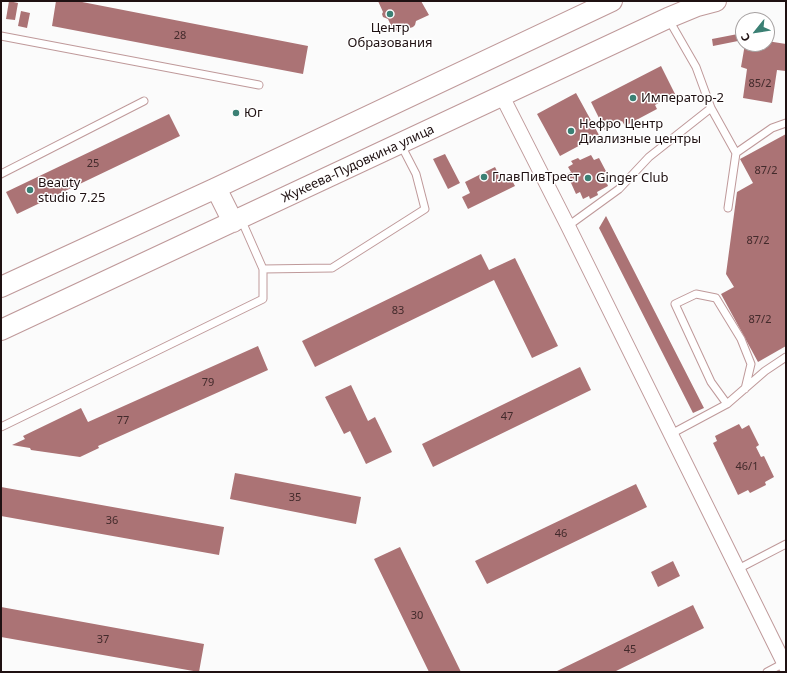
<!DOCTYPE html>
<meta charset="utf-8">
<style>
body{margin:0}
#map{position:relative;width:787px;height:673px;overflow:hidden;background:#fbfbfb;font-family:"Noto Sans",sans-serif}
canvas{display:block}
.frame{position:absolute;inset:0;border:2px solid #1f1112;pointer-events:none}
.north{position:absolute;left:735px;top:12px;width:40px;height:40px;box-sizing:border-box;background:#fff;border:1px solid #a5a0a0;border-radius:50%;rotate:240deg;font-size:11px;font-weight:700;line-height:16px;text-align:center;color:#1f1112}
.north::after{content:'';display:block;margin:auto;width:14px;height:18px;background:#3b8074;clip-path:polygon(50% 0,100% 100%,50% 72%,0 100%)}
</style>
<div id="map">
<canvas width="787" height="673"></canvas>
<div class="frame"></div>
<div class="north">С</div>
</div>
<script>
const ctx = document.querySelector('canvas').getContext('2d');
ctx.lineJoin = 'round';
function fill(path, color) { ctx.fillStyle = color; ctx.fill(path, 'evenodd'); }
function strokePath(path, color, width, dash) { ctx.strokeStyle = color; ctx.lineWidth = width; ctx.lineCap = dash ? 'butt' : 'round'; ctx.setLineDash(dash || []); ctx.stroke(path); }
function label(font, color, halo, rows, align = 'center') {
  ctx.font = font + ' "Noto Sans",sans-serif'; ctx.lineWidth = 3; ctx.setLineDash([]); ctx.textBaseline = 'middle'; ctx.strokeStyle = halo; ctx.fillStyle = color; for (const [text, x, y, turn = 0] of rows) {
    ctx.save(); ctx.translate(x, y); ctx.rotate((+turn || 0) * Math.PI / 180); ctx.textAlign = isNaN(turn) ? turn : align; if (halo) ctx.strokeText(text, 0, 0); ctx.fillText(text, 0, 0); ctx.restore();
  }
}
const building = new Path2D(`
 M9,1L18,3L15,20L6,19Z
 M56,1H77L308,46L303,74L52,26Z
 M378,1H421L429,15L416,21L415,25L413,27L410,28L407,26L394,32L388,19L383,17L382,14L383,12Z
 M21,11L30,13L27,28L18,26Z
 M743,33V40L713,46L712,39Z
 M767,41L786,44V71L777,70L772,103L743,98L747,69L741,67L745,44H767Z
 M661,66L675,94L655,105L657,109L625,126L622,121L605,130L591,102Z
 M576,93L599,135L560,156L537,114Z
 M169,114L180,136L17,214L6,192Z
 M786,134V346L758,362L721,294L734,287L726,274L737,192L753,183L740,159Z
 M445,154L460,183L448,189L433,159Z
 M591,155L594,160L599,158L609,177L605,179L608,186L597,192L598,195L590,199L589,196L583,199L580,192L576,194L567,174L571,172L568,167L573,164L571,161L578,158L580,160Z
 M495,167L500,177L508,173L515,186L468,209L462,197L470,193L465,182Z
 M606,216L704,408L693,413L599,228Z
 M481,254L489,270L515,258L558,346L532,358L494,280L315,367L302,341Z
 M258,346L268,370L98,446L99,448L80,457L31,450L30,448L12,445L25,439L23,436L81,408L88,422Z
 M580,367L591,390L433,467L422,444Z
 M351,385L368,421L375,417L392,452L366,464L350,431L344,434L325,397Z
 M739,424L742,429L749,425L759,445L756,447L761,457L764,456L774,477L765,482L766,485L750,493L748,490L738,495L713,443L717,441L715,436Z
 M235,473L361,497L356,524L230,499Z
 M636,484L647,507L487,584L475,561Z
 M1,487L224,527L219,555L1,516Z
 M400,547L461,672H429L374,559Z
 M673,561L680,576L658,587L651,572Z
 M693,605L704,628L614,672H555Z
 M1,607L204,644L199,672L1,637Z`);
const service = new Path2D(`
 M1,36L259,85
 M711,108L736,153L772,128L786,123
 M1,174L144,101
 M728,208L736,153
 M241,219L263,269L332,268L425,209L416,174L401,145
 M568,226L619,189L649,157L711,108L696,67L669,20
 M727,404L711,382L675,304L696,294L716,298L741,339L751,364L745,389
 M1,427L263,299V269
 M671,434L727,404L765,371L786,357
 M738,569L786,544
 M767,672L784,663`);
const minor = new Path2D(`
 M502,96L568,226L786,667`);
const secondary = new Path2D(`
 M216,188L233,222
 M1,287L216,188L612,1
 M1,330L668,18L697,6L716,1`);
const markers = [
 [390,14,4,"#3b8074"],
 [633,98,4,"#3b8074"],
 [236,113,4,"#3b8074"],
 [571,131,4,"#3b8074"],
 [484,177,4,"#3b8074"],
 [588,178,4,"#3b8074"],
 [30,190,4,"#3b8074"]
];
const numberNames = [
 ["28",180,36],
 ["85/2",760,84],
 ["25",93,164],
 ["87/2",766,171],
 ["87/2",758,241],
 ["83",398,311],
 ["87/2",760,320],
 ["79",208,383],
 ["47",507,417],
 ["77",123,421],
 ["46/1",747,467],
 ["35",295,498],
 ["36",112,521],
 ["46",561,534],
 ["30",417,616],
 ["37",103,640],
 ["45",630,650]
];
const poiNames = [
 ["Центр",390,28,"center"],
 ["Образования",390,43,"center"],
 ["Император-2",641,98],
 ["Юг",244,113],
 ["Нефро Центр",579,124],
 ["Диализные центры",579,139],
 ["ГлавПивТрест",492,177],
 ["Ginger Club",596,178],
 ["Beauty",38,183],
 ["studio 7.25",38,198]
];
const streetNames = [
 ["Жукеева-Пудовкина улица",358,164,-25]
];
fill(building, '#ab7375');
strokePath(service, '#bf999a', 9);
strokePath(minor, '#bf999a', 16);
strokePath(secondary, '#bf999a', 22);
strokePath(service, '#fff', 7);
strokePath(minor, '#fff', 14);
strokePath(secondary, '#fff', 20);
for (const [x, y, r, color] of markers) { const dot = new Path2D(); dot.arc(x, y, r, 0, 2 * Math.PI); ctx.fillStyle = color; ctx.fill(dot); strokePath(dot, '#fff', 1.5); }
label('11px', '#422a2b', null, numberNames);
label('13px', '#1f1112', '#fff', poiNames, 'left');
label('13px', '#1f1112', '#fff', streetNames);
</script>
